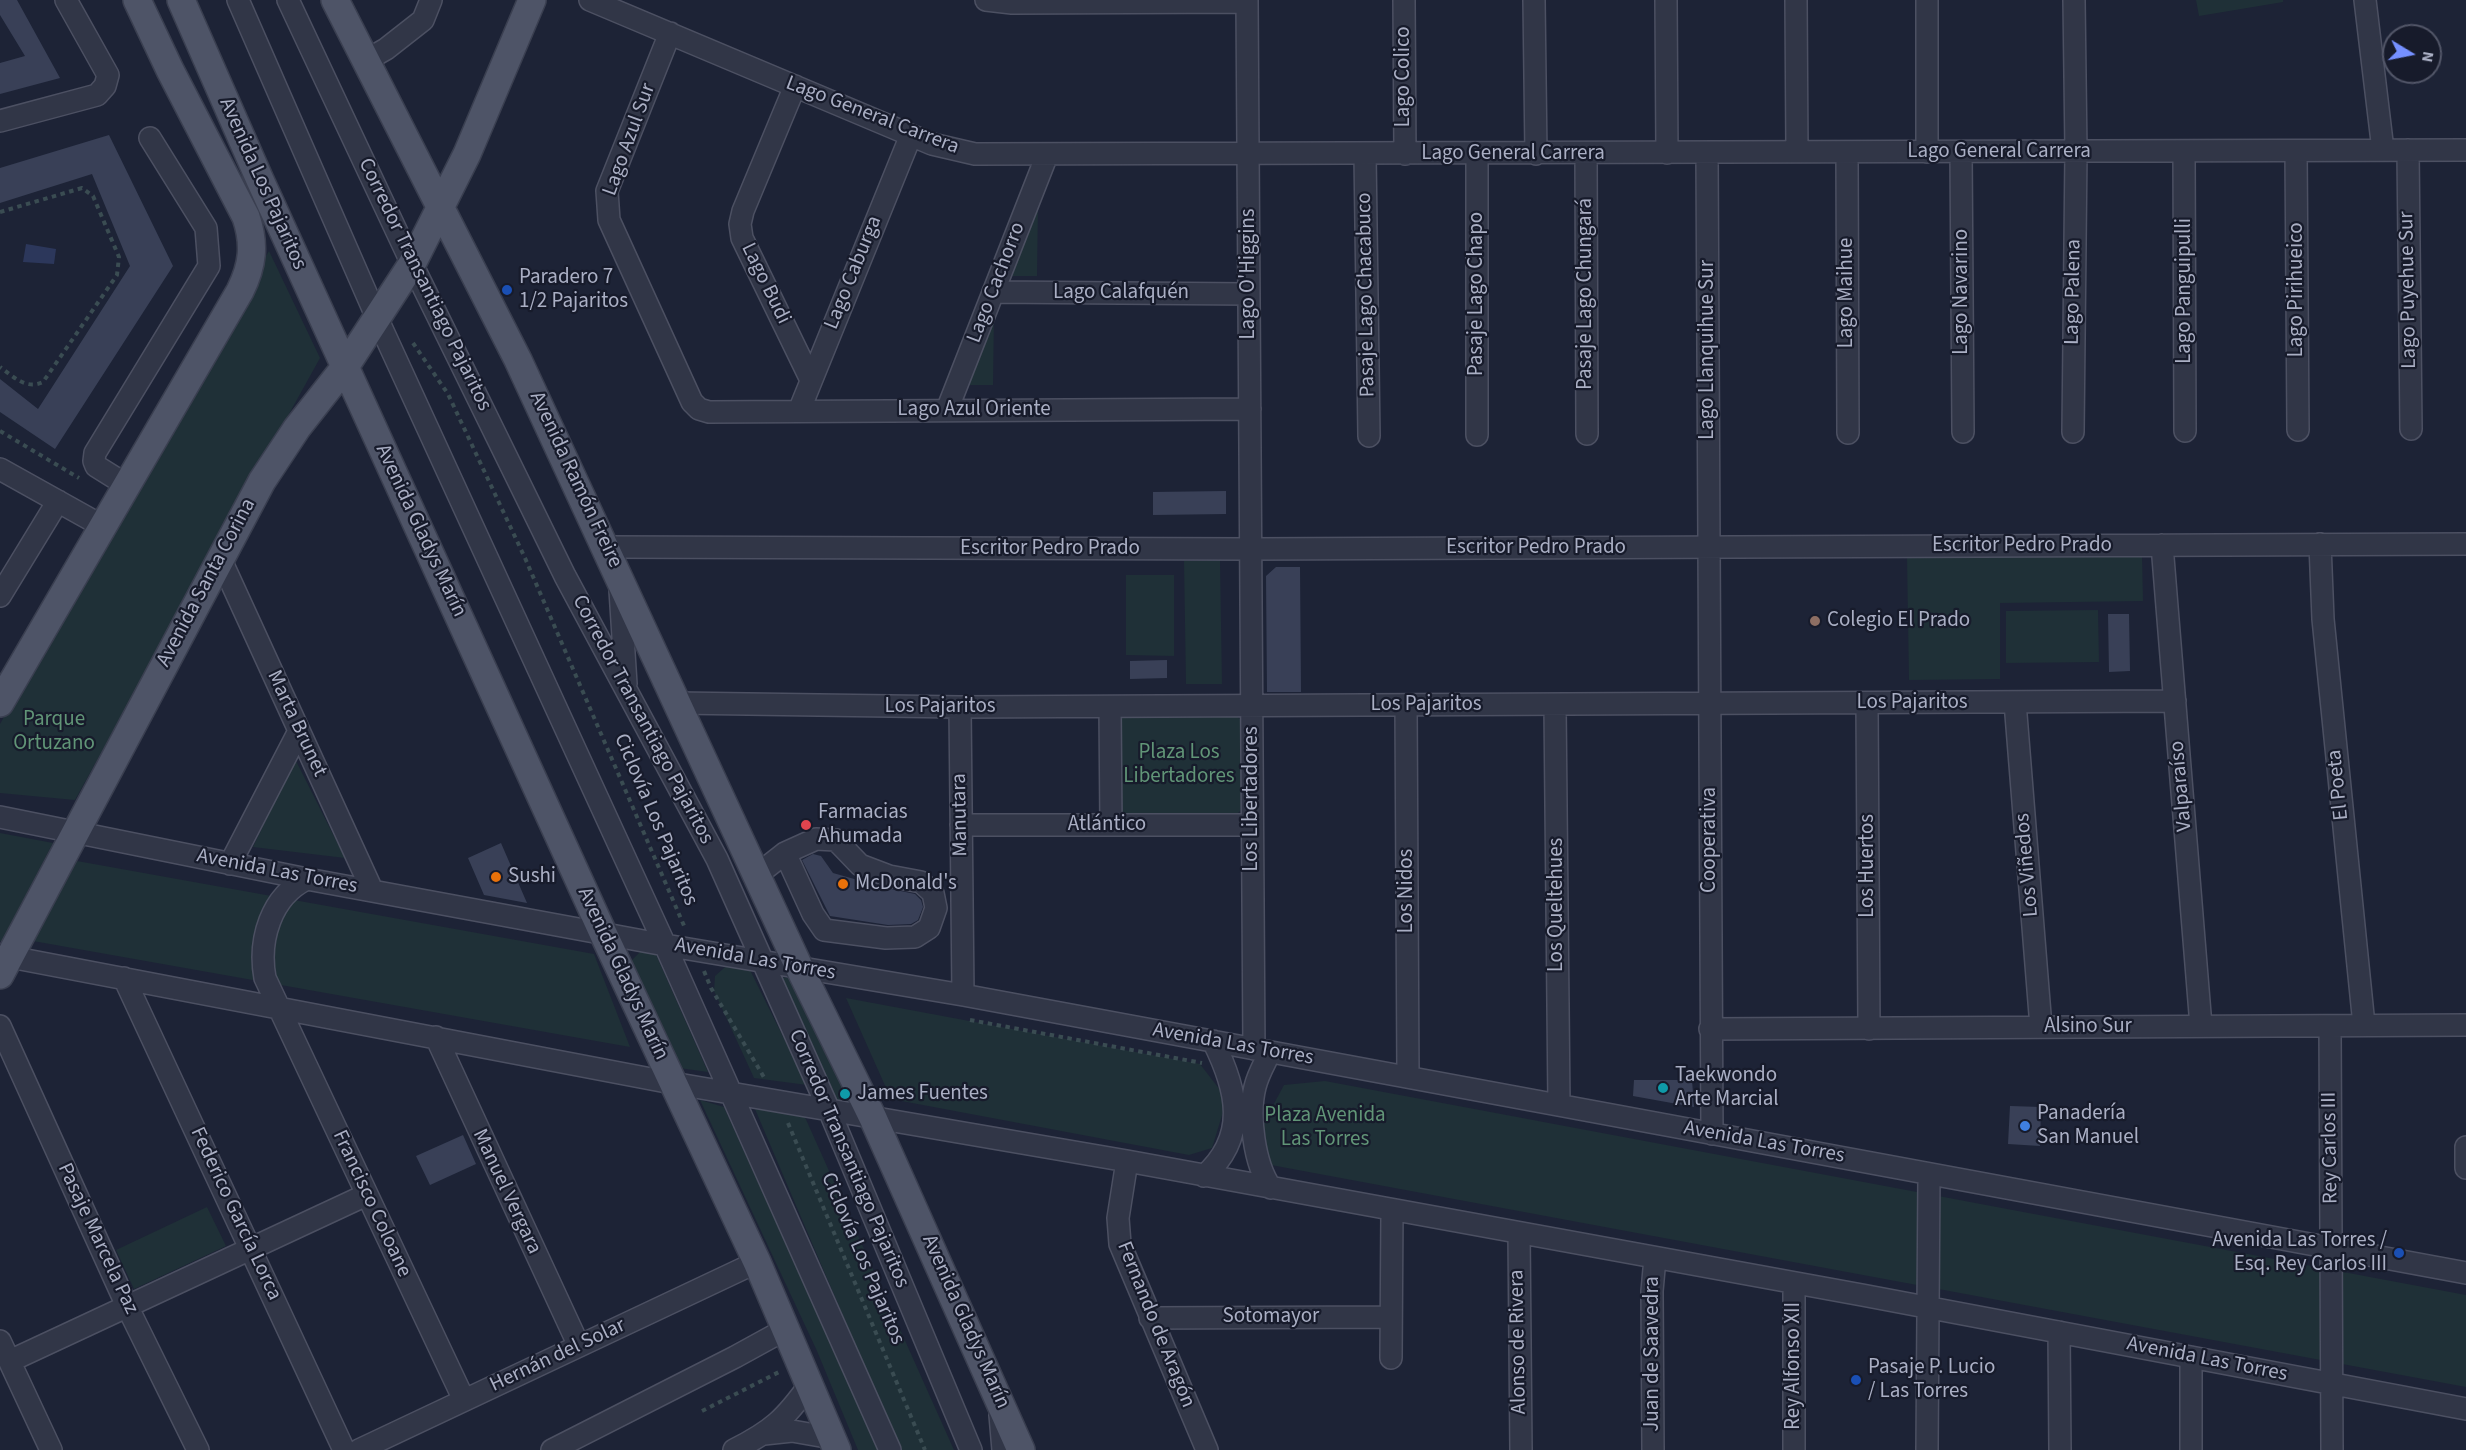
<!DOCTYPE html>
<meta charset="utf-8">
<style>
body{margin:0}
#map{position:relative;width:2466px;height:1450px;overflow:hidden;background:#1d2336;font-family:"Source Sans 3",sans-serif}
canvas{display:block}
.north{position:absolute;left:2382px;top:24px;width:60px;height:60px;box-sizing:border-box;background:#171b2b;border:2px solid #525668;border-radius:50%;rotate:100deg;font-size:16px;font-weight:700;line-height:24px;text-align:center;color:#aaafc4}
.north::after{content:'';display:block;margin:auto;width:21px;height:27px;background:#7590ff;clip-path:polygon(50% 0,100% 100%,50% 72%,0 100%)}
</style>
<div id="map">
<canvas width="2466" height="1450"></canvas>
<div class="north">N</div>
</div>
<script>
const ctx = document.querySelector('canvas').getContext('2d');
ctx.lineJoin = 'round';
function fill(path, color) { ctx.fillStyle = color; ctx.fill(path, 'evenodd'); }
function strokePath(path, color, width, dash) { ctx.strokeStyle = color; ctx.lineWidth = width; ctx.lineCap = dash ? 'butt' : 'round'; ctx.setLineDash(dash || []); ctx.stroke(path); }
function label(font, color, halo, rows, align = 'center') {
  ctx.font = font + ' "Source Sans 3",sans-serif'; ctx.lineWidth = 4.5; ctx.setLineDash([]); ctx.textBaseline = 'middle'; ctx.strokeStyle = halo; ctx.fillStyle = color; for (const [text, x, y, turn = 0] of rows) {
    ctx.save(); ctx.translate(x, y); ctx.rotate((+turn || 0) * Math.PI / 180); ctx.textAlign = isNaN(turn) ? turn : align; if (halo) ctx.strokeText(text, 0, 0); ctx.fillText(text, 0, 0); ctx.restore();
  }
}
const green = new Path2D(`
 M2196,0H2283V2L2199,16Z
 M1038,206L1037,276H1008Z
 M269,251L320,358L75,800L0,793V724Z
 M994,315L993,385H963Z
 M2142,555L2143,601L2000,603V679L1909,680L1907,557Z
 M1220,560L1222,684H1186L1184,561Z
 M1126,575H1174V656L1126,655Z
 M2098,610L2099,662L2006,663V611Z
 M1122,715H1234L1243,721L1242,809L1236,815H1118L1117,719Z
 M295,759L345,858L253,847Z
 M0,833L53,843L2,941H0Z
 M77,861L594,954L630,1047L33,941Z
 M643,949L654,950L708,1072L679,1068L631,961Z
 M732,961L747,964L807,1085L754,1078L714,991L715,976Z
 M779,977L790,978L850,1102L838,1106Z
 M846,998L1200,1064L1227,1099L1212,1148L1189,1155L891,1099Z
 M1325,1081L2466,1295V1387L1271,1165L1262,1126L1284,1085Z
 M700,1100L724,1107L879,1450H858L817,1351Z
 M755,1109L804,1115L954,1450H900Z
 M207,1207L226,1246L134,1289L116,1250Z`);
const water = new Path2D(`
 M26,244L56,249L54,264L23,262Z`);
const building = new Path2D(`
 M0,0H17L60,78L0,94V63L25,56L0,15Z
 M109,135L173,266L55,449L0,412V379L38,409L130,266L92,174L0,203V168Z
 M1226,491V514L1153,515V492Z
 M1276,567H1300L1301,692H1267L1266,576Z
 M2108,614H2129L2130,671L2109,672Z
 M1167,660V678L1130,679V661Z
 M501,843L527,903L484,895L468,858Z
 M813,854L821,856L833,873L886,888L915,894L921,900L923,907L918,920L911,924L888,925L830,916L802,860Z
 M1634,1080H1692L1694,1107L1633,1096Z
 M2010,1106L2041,1107L2040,1146L2008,1144Z
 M463,1135L476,1164L430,1185L416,1156Z`);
const path = new Path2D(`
 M0,212L82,188L93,196L119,257L117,275L43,382C26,390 14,377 0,367
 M413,343L448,394L525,558L685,928
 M0,431L79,478
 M704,971L711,988L765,1079
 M970,1020L1202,1063
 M788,1123L925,1450
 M702,1411L779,1372`);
const minor = new Path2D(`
 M238,0L377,318L665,945L890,1450
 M288,0L412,264L565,576L717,859L829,1110L971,1450
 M590,0L932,144L975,154L2466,150
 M986,0L1012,3L1247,2
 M1247,0L1254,1049
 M1404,0L1405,154
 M1534,0L1536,154
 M1666,0L1667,153
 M1796,0L1797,152
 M2365,0L2383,150
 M670,33L607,191L609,220L692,402L699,409L709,412L1250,409
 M365,61L386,49L423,20L431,0
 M795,86L743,211L740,224L742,238L811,380
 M0,121L97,95L105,86L108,75L66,0
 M2408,150L2411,429
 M2184,151L2185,431
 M2296,151L2298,430
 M1847,152L1848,433
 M1927,152V0
 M1961,152L1963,432
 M1586,153L1587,434
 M1707,153L1712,1134
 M1365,154L1369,436
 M1477,154V435
 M993,292L1249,294
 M947,410L1047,155
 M799,411L911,135
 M2073,432L2076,151L2074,0
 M0,469L104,527
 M128,486L96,466L94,461L95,453L209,266L206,228L150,138
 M2320,544L2323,619L2364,1025
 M2162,545L2201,1026
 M606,547L1251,549L2466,544
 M220,558L372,890
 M620,590L626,684
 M0,596L58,501
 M2015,702L2041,1027
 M677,703L960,707L2175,701
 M1867,703L1869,1029
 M1406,705L1408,1077
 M1555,705L1559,1105
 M960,707L963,995
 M1110,707L1111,825
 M0,817L307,879L665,945L963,995L2466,1273
 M961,825H1252
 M230,864L299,731
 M757,875L785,853L816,839L836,840L860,865L889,876L921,882L933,893L936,908L929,928L915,937L886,938L824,930L813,914L785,853
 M307,879C271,896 258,940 265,978L464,1400
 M0,955L672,1083L1127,1161L1862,1295L2466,1409
 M124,978L344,1450
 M0,1026L127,1306L198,1450
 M2330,1026L2332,1450
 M1710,1029L2466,1025
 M436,1037L579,1346
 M1270,1052C1265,1063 1258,1074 1255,1087C1248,1115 1254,1164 1271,1188
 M2466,1147V1168
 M1127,1161L1118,1218L1120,1244L1207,1450
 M1204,1176C1249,1136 1237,1089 1213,1041
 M1519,1233L1521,1450
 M1150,1318L1391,1317
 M2059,1332L2060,1450
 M0,1341L51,1450
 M2191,1357V1450
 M1391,1358L1392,1210
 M10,1361L366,1195
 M1000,1415L1003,1450
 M764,1434L792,1431L832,1438
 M359,1450L757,1262
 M552,1450L735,1357L786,1329
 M734,1450C772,1431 785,1419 810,1384
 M1653,1450L1652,1291L1655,1258
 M1794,1450V1283
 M1927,1450L1929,1174`);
const major = new Path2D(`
 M181,0L260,180L603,933L757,1262L837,1450
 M335,0L518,360L799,967L873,1118L1021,1450
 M0,703L240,291C253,265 255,244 246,217L170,70L137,0
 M0,975L262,481L297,428L345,367L412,264L467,154L532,0`);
const markers = [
 [507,290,6,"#1a4fb4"],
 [1815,621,6,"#8d6e63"],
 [806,825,6,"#e0444e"],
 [496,877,6,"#e8710a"],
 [843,884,6,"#e8710a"],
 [1663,1088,6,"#0f9aa8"],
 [845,1094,6,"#0f9aa8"],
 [2025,1126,6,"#3f7fe0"],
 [2399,1253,6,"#1a4fb4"],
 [1856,1380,6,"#1a4fb4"]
];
const streetNames = [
 ["Lago Colico",1404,77,-90],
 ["Lago General Carrera",872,116,21],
 ["Lago Azul Sur",630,140,-70],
 ["Lago General Carrera",1999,152],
 ["Lago General Carrera",1513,154],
 ["Avenida Los Pajaritos",262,184,66],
 ["Lago Caburga",854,273,-68],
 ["Lago O'Higgins",1249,274,-90],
 ["Lago Cachorro",997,283,-69],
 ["Lago Budi",765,284,64],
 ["Corredor Transantiago Pajaritos",424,285,64],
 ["Lago Pirihueico",2297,290,-90],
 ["Lago Puyehue Sur",2409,290,-91],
 ["Lago Panguipulli",2185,291,-90],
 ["Lago Navarino",1962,292,-90],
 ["Lago Palena",2074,292,-89],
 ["Lago Calafquén",1121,293],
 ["Lago Maihue",1847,293,-90],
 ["Pasaje Lago Chapo",1477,294,-90],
 ["Pasaje Lago Chungará",1586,294,-90],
 ["Pasaje Lago Chacabuco",1367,295,-91],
 ["Lago Llanquihue Sur",1708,350,-90],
 ["Lago Azul Oriente",974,410],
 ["Avenida Ramón Freire",575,480,65],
 ["Avenida Gladys Marín",420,531,65],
 ["Escritor Pedro Prado",2022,546],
 ["Escritor Pedro Prado",1536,548],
 ["Escritor Pedro Prado",1050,549],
 ["Avenida Santa Corina",207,583,-62],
 ["Los Pajaritos",1912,703],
 ["Los Pajaritos",1426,705],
 ["Los Pajaritos",940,707],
 ["Corredor Transantiago Pajaritos",642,720,62],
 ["Marta Brunet",296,724,65],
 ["El Poeta",2339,785,-96],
 ["Valparaíso",2182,786,-95],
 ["Los Libertadores",1252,799,-90],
 ["Manutara",961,815,-91],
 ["Ciclovía Los Pajaritos",655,820,67],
 ["Atlántico",1107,825],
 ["Cooperativa",1710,840,-90],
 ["Los Viñedos",2028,865,-95],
 ["Los Huertos",1868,866,-90],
 ["Avenida Las Torres",277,872,11],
 ["Los Nidos",1407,891,-90],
 ["Los Queltehues",1557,905,-90],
 ["Avenida Las Torres",755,960,10],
 ["Avenida Gladys Marín",622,974,65],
 ["Alsino Sur",2088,1027],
 ["Avenida Las Torres",1233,1045,10],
 ["Avenida Las Torres",1764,1143,10],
 ["Rey Carlos III",2331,1148,-91],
 ["Corredor Transantiago Pajaritos",848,1159,67],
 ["Manuel Vergara",506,1192,65],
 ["Francisco Coloane",371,1204,65],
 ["Federico García Lorca",235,1214,65],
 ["Pasaje Marcela Paz",97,1239,65],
 ["Ciclovía Los Pajaritos",862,1259,67],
 ["Sotomayor",1271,1317],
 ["Avenida Gladys Marín",965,1322,66],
 ["Fernando de Aragón",1155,1325,68],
 ["Alonso de Rivera",1519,1342,-91],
 ["Juan de Saavedra",1653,1354,-90],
 ["Hernán del Solar",558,1356,-25],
 ["Avenida Las Torres",2207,1360,11],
 ["Rey Alfonso XII",1794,1366,-90]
];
const poiNames = [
 ["Paradero 7",519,278],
 ["1/2 Pajaritos",519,302],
 ["Colegio El Prado",1827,621],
 ["Farmacias",818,813],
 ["Ahumada",818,837],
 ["Sushi",508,877],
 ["McDonald's",855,884],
 ["Taekwondo",1675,1076],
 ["Arte Marcial",1675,1100],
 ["James Fuentes",857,1094],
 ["Panadería",2037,1114],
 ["San Manuel",2037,1138],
 ["Avenida Las Torres /",2387,1241,"right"],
 ["Esq. Rey Carlos III",2387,1265,"right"],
 ["Pasaje P. Lucio",1868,1368],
 ["/ Las Torres",1868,1392]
];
const parkNames = [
 ["Parque",54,720],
 ["Ortuzano",54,744],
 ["Plaza Los",1179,753],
 ["Libertadores",1179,777],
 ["Plaza Avenida",1325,1116],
 ["Las Torres",1325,1140]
];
fill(green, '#1f3037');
fill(water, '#2c375b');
fill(building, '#394057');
strokePath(minor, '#4c5062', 24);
strokePath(major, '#3a3f50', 30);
strokePath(path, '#3a4c52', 4, [4.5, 4.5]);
strokePath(minor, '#313647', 21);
strokePath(major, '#4e5467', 27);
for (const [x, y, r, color] of markers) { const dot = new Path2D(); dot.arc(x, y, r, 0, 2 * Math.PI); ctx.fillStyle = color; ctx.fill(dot); strokePath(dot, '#171b2b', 2); }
label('21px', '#aaafc4', '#171b2b', streetNames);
label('21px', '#aaafc4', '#171b2b', poiNames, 'left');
label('21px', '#619577', '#171b2b', parkNames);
</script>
